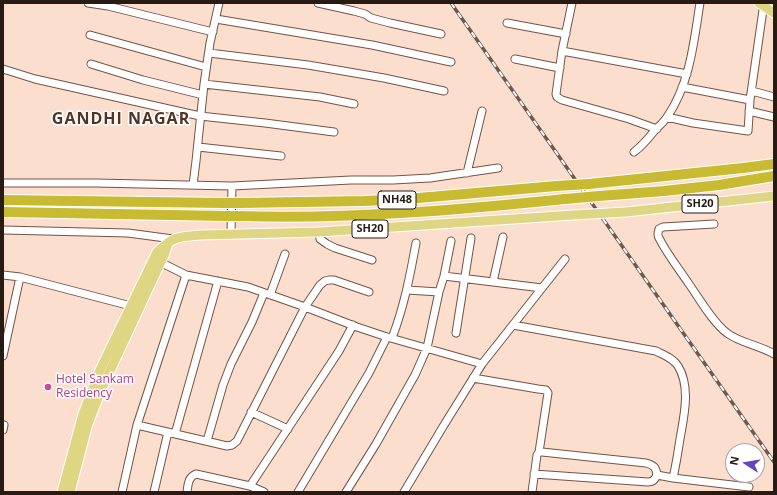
<!DOCTYPE html>
<style>
body{margin:0}
#map{position:relative;width:777px;height:495px;overflow:hidden;background:#fcdecf;font-family:"Open Sans",sans-serif}
canvas{display:block}
.frame{position:absolute;inset:0;border:4px solid #281b14;pointer-events:none}
.north{position:absolute;left:725px;top:443px;width:40px;height:40px;box-sizing:border-box;background:#fff;border:1px solid #a9a4a1;border-radius:50%;rotate:282deg;font-size:11px;font-weight:700;line-height:16px;text-align:center;color:#281b14}
.north::after{content:'';display:block;margin:auto;width:14px;height:18px;background:#6146be;clip-path:polygon(50% 0,100% 100%,50% 72%,0 100%)}
</style>
<div id="map">
<canvas width="777" height="495"></canvas>
<div class="frame"></div>
<div class="north">N</div>
</div>
<script>
const ctx = document.querySelector('canvas').getContext('2d');
ctx.lineJoin = 'round';
function strokePath(path, color, width, dash) { ctx.strokeStyle = color; ctx.lineWidth = width; ctx.lineCap = dash ? 'butt' : 'round'; ctx.setLineDash(dash || []); ctx.stroke(path); }
function label(font, color, halo, rows, align = 'center') {
  ctx.font = font + ' "Open Sans",sans-serif'; ctx.lineWidth = 3; ctx.setLineDash([]); ctx.textBaseline = 'middle'; ctx.strokeStyle = halo; ctx.fillStyle = color; for (const [text, x, y, turn = 0] of rows) {
    ctx.save(); ctx.translate(x, y); ctx.rotate((+turn || 0) * Math.PI / 180); ctx.textAlign = isNaN(turn) ? turn : align; if (halo) ctx.strokeText(text, 0, 0); ctx.fillText(text, 0, 0); ctx.restore();
  }
}
const minor = new Path2D(`
 M88,3L108,6L213,32
 M318,3L354,11L365,14L371,18L390,23L441,34
 M572,3L562,51L556,94L557,97L562,100L629,119L657,129
 M216,19L372,45L451,62
 M507,23L566,34
 M90,35L206,67
 M562,51L687,74
 M209,53L308,65L384,78L444,91
 M515,59L560,68
 M91,64L143,80L203,95
 M3,69L35,79L200,116L265,123L334,132
 M204,84L320,97L354,104
 M682,87L750,100
 M752,91L774,97
 M749,111L774,117
 M667,117L693,123L748,131L750,100L764,3
 M198,147L281,156
 M634,152C642,146 648,139 655,130C659,126 664,122 667,117C690,84 694,41 700,3
 M467,173L482,111
 M3,183H96L232,186L351,180H393L430,178L498,168
 M193,185L196,161L204,84L210,43L219,3
 M714,224L663,227L659,229C658,232 657,235 659,238C667,254 679,269 689,284C699,298 713,323 727,333C740,343 759,345 774,354
 M3,230L128,233L173,239
 M319,232L320,239L327,244L335,248L372,260
 M231,234L232,186
 M160,262L186,275L248,287L305,307L357,327L387,337L482,364
 M3,275L20,277L131,306
 M444,276L542,288
 M493,282L503,237
 M407,290L439,292
 M270,295L285,254
 M513,325L656,351C664,355 673,358 678,366C691,387 684,416 680,439C678,452 676,465 673,478
 M456,333L471,238
 M392,338C404,307 410,276 416,243
 M3,356L20,277
 M473,378L538,389L546,390L548,393L539,452
 M251,412L288,429
 M137,425L227,446L232,445L237,441L305,307L320,285L325,281L329,280H334L369,292
 M3,430L4,425
 M175,434L218,281
 M207,441L223,385L231,364L252,322L264,293
 M657,475L673,478L749,487
 M250,486L339,351L353,325
 M122,492L137,425L186,275
 M154,492L168,432
 M187,492C188,485 188,477 196,474L250,486L264,492
 M298,492L369,373L387,337
 M346,492L376,444L415,375L427,348L439,292L444,276L451,241
 M404,492L444,425L482,364L565,259
 M532,492L537,455L539,452H542L646,463C649,464 653,465 655,468C659,475 655,482 648,482L534,474`);
const major = new Path2D(`
 M759,3L774,13
 M626,212L774,196
 M62,492L83,414L100,370L157,252C174,236 178,237 200,235L319,232L573,215
 M70,492L87,427L101,390L165,253L168,243`);
const highway = new Path2D(`
 M589,184L743,168L774,164
 M599,196L664,191L719,185L774,176
 M3,200L225,203
 M238,203L364,201L407,199L556,186
 M3,212L225,216
 M238,216C297,218 357,216 417,212C466,209 515,204 565,199`);
const rail = new Path2D(`
 M451,3L774,462`);
const majorBridge = new Path2D(`
 M573,215L626,212`);
const highwayBridge = new Path2D(`
 M556,186L589,184
 M565,199L599,196
 M225,203H238
 M225,216H238`);
const markers = [
 [48,387,4,"#d1479c"]
];
const shields = [
 [397,200,38],
 [700,204,36],
 [370,229,36]
];
const shieldNames = [
 ["NH48",397,200],
 ["SH20",700,204],
 ["SH20",370,229]
];
const hotelNames = [
 ["Hotel Sankam",56,380],
 ["Residency",56,394]
];
const districtNames = [
 ["GANDHI NAGAR",121,119]
];
strokePath(minor, '#745444', 9);
strokePath(major, '#fff', 11);
strokePath(highway, '#fff', 12);
strokePath(minor, '#fff', 7);
strokePath(major, '#ded683', 9);
strokePath(highway, '#c8bb31', 10);
strokePath(rail, '#6c5950', 3.5);
strokePath(rail, '#fff', 2, [6]);
strokePath(majorBridge, '#fff', 11, []);
strokePath(highwayBridge, '#fff', 12, []);
strokePath(majorBridge, '#ded683', 9);
strokePath(highwayBridge, '#c8bb31', 10);
for (const [x, y, r, color] of markers) { const dot = new Path2D(); dot.arc(x, y, r, 0, 2 * Math.PI); ctx.fillStyle = color; ctx.fill(dot); strokePath(dot, '#fff', 1.5); }
for (const [x, y, w] of shields) { const box = new Path2D(); box.roundRect(x - w / 2, y - 9, w, 18, 3); ctx.fillStyle = '#fff'; ctx.fill(box); strokePath(box, '#281b14', 1); }
label('bold 11px', '#281b14', null, shieldNames);
label('12px', '#b23c85', '#fff', hotelNames, 'left');
ctx.letterSpacing = '1px';
label('bold 16px', '#513424', '#fff', districtNames);
ctx.letterSpacing = '0px';
</script>
